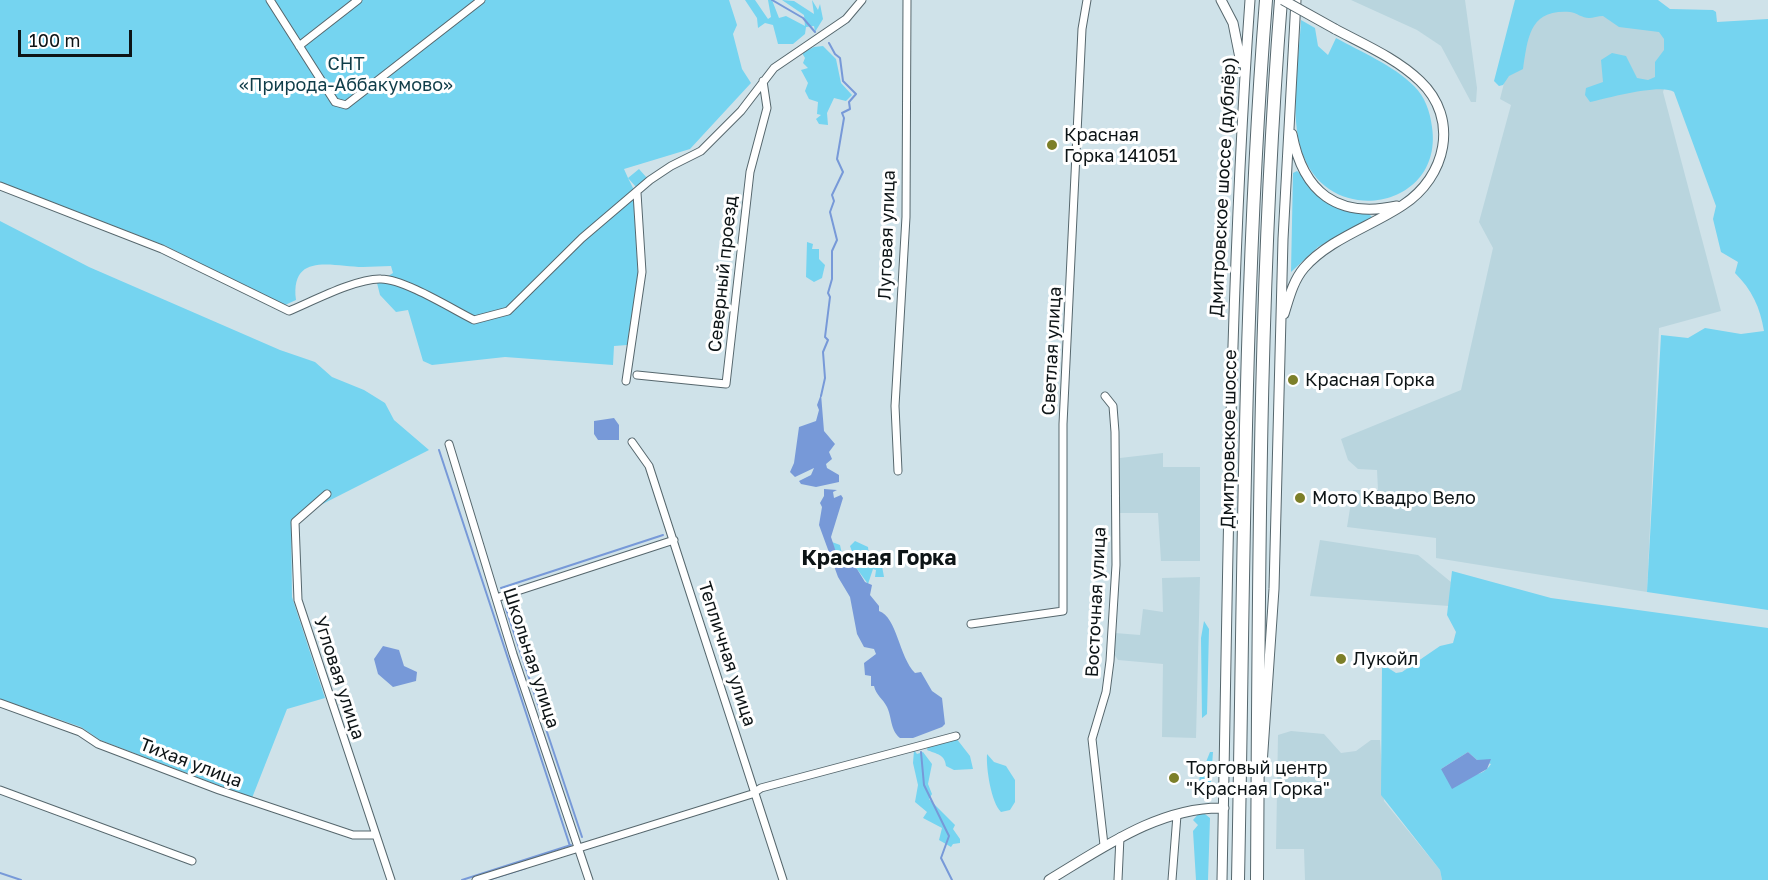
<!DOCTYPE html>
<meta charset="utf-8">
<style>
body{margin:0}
#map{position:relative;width:1768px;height:880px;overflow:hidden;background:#cfe2e9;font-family:"Golos Text",sans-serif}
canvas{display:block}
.scale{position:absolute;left:18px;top:30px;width:114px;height:27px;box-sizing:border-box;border:3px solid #0d1416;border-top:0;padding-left:8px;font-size:18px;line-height:21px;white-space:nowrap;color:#0d1416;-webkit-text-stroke:4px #fff;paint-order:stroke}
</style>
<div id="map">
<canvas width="1768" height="880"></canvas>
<div class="scale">100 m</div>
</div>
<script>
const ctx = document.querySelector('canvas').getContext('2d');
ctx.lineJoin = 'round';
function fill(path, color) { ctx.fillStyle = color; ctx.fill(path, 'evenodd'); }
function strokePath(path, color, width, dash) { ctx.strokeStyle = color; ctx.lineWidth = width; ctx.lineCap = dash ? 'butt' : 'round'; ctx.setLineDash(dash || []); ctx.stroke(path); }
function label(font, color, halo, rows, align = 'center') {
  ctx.font = font + ' "Golos Text",sans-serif'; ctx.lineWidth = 6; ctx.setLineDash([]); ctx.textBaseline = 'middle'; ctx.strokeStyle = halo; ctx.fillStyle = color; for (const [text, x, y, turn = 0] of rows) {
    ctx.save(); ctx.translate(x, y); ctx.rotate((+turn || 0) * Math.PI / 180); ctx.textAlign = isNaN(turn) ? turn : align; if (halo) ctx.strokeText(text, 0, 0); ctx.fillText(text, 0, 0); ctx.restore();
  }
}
const built = new Path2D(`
 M1351,0H1465L1477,88L1476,102H1471L1441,46L1417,30Z
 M1591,10L1671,20L1675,54L1663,92L1721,311L1659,328L1647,592L1436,558V538L1347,527L1353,490H1378L1377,470L1358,469L1348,460L1341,439L1461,390L1493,248L1479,222L1511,105L1500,99L1520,20L1528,12Z
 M1163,453V467H1200V561H1161L1158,513H1120V458Z
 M1320,540L1418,555L1451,582L1449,606L1310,596Z
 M1200,577L1196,738L1162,737L1163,664L1118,660L1114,654L1115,633L1140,635L1143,609L1163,612L1162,578Z
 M1291,731L1324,734L1341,753L1356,751L1371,740H1380L1384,801L1440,870L1442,880H1305L1304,849H1276L1278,735Z`);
const green = new Path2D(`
 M0,0H729L737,25L733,34L742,69L751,83L690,149L624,169L628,178L639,169L647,178L636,187L628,178L633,188L638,274L627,345L614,346L613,365L505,357L432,365L423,361L408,310L396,312L380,295L377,283L393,273L391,266C381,266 372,267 363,267C334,267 290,251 296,300L283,306L166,246L0,182Z
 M745,0H755L768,19L771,17L768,0H772L779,18L786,16L805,26L804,15L782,0L794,1L814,14L812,0L818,10L820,4L823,19L815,32L814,26L806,27L805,34L793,44H778L773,25L765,23L758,28L757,18Z
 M1515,0H1658L1670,9L1713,10L1716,12L1717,22L1768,19V610L1647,592L1661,335L1688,338L1705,328L1741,334L1764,331C1760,307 1752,290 1735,273L1738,262L1721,252L1713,219L1716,206L1674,92C1662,83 1607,98 1590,102L1585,95L1586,88L1603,82L1601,60L1612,53L1626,56L1637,78L1648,80L1655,77V62L1664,50V39L1659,32L1619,27L1603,16C1598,16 1593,18 1589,18C1582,18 1577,13 1570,12C1529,9 1528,38 1523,69L1509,76L1503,85L1499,86L1494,81Z
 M1301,20L1315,28L1318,46L1328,55L1336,38C1361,52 1393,65 1414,86C1425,97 1430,111 1432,127C1444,209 1328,230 1302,152C1289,115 1299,60 1301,20Z
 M823,46L836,59L841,83L852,95L846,101L834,98L827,113L828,125L819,124L816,119L821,115L817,114L818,102L809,99L805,91L808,83L801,70L808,68L803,63L805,58L802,53L814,47Z
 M1297,171C1302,175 1304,181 1308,186C1323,205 1346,213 1369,214L1372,217L1318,247L1291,272L1293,173Z
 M0,221L89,267L280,350L315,362L332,377L364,390L385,403L394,420L429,450L291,520L292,597L325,698L287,709L252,798L100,740L81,727L0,699Z
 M807,242L813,244L812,249H819V259L825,265L822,278L814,282L806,277Z
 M855,541L868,547L869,556L875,553L870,565L877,563L882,566L884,577H875L876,570L873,569L868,584L857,569L838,558L832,542L840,545L842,554L855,560L850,546Z
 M1452,571L1551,598L1768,628V880H1442L1440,870L1381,795L1382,664L1396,673L1402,672L1440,646L1453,643L1456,632L1447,615ZM1468,752L1477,760L1491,764C1479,782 1459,774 1441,769Z
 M1204,621L1209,629L1207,714L1202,718L1201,638Z
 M956,738L970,756L973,769L954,770L946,766C945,754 936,754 927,750L928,745Z
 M914,750L917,754L923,752L932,764L928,784L932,794L929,799L955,825L953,829L960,839V843L953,844L951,847L939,840L942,828L923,818L927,812L915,802L918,785L913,763Z
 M1210,752H1213L1210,794L1199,792L1200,767L1206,762Z
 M987,754L994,762L1006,766L1015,780V802L1010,810L1001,812C991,802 986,768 987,754Z
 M1201,811L1210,818L1208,880H1196L1193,831L1198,825L1193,820Z`);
const water = new Path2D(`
 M821,394L824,431L835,444L829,452L832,459L826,464L827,468L839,475V482L816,487L801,484L799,481L811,475L814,468L795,477L790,472L794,463L799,427L816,421L819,410L817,405Z
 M614,418L619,425V440H598L594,434V421Z
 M824,489L837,490L833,492L834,498L841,495L843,498L831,537L838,558L857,569L865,582L872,585L870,595L879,606V611C897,617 899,657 915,673L921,672L932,691L942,698L945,724L942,727L913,738H900C890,730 892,717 887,707C883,699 876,695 874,686H871V676L865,675L864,663L876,654L874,649L864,647L857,634L850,597L838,577L819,525L822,507L820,503L824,496Z
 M383,646L399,650L404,666L417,672L416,681L393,687L378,674L374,659Z
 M1468,752L1477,760L1491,759L1487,769L1452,789L1441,769Z`);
const stream = new Path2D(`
 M772,0L803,18L815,32
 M821,396L825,378L823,352L828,340L825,337L830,297L828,293L832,279V251L837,240L830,212L834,201L832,195L843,172L837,159L844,118L842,113L850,109L849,102L856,94L843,81L840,58L835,54L829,43
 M439,450L570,846
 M501,588L663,535
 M506,609L582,837
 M921,752L924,785L949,836L941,858L952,880
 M0,873L21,880
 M462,880L571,845
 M488,880L526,868`);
const street = new Path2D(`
 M270,0L335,102L346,105L481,0
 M299,46L358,0
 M0,186L162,249L289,311C313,301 357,278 381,279C404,279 452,309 474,320L508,311L582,238L650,180L671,166L701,151L741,111L774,68L846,19L862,0
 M637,375L726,384L750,172L767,108L763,81
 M626,381L642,272L637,193
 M632,442L649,466L783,880
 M449,444L513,654L589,880
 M898,471L895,406L906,217L907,0
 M327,494L295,522L298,600L391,880
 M496,598L674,540
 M971,624L1063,611V424L1082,29L1087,0
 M0,703L80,732L98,744L219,790L353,835H375
 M0,790L192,861
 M1104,845L1092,739L1106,692L1110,661L1116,565L1115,432L1113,406L1105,396
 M476,880L752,794L761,788L956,736
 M1118,880L1120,837
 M1172,880L1177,815`);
const secondary = new Path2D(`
 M1221,0L1233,23L1241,63
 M1292,134C1303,192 1337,219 1397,206
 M1284,314C1289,298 1293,281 1304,268C1329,239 1372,226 1403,205C1446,177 1460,119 1420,81C1396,58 1363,44 1335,29
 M1262,765L1274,589L1283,239L1296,0
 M1049,880C1101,849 1160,806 1224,808
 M1222,880C1228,587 1229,293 1250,0`);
const highway = new Path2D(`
 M1238,880C1244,587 1243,292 1266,0
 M1257,880C1259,587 1258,293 1281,0`);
const secondaryBridge = new Path2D(`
 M1283,0L1335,29`);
const markers = [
 [1052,145,6,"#7c7f29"],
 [1293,380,6,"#7c7f29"],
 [1300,498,6,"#7c7f29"],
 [1341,659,6,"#7c7f29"],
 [1174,778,6,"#7c7f29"]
];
const parkNames = [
 ["СНТ",346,64],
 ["«Природа-Аббакумово»",346,85]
];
const poiNames = [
 ["Красная",1064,135],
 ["Горка 141051",1064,156],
 ["Красная Горка",1305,380],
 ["Мото Квадро Вело",1312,498],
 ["Лукойл",1353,659],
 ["Торговый центр",1186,768],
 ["\"Красная Горка\"",1186,789]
];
const streetNames = [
 ["Дмитровское шоссе (дублёр)",1223,187,-87],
 ["Луговая улица",887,235,-88],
 ["Северный проезд",723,274,-84],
 ["Светлая улица",1052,351,-87],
 ["Дмитровское шоссе",1229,439,-89],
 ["Восточная улица",1096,602,-87],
 ["Тепличная улица",727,654,72],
 ["Школьная улица",531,658,72],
 ["Угловая улица",339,678,72],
 ["Тихая улица",191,763,21]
];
const quarterNames = [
 ["Красная Горка",879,558]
];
fill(built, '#b9d5de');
fill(green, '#75d4f0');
fill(water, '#7799d8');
strokePath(stream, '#7799d8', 2);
strokePath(street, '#56676d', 9);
strokePath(secondary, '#56676d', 11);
strokePath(highway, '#56676d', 14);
strokePath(street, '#fff', 7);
strokePath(secondary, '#fff', 9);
strokePath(highway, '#fff', 12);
strokePath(secondaryBridge, '#56676d', 11, []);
strokePath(secondaryBridge, '#fff', 9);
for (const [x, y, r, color] of markers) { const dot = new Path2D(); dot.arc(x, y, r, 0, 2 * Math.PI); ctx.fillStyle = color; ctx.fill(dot); strokePath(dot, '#fff', 2); }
label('18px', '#0f3d49', '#fff', parkNames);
label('18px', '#0d1416', '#fff', poiNames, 'left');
label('18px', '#0d1416', '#fff', streetNames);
label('bold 21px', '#0d1416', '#fff', quarterNames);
</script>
